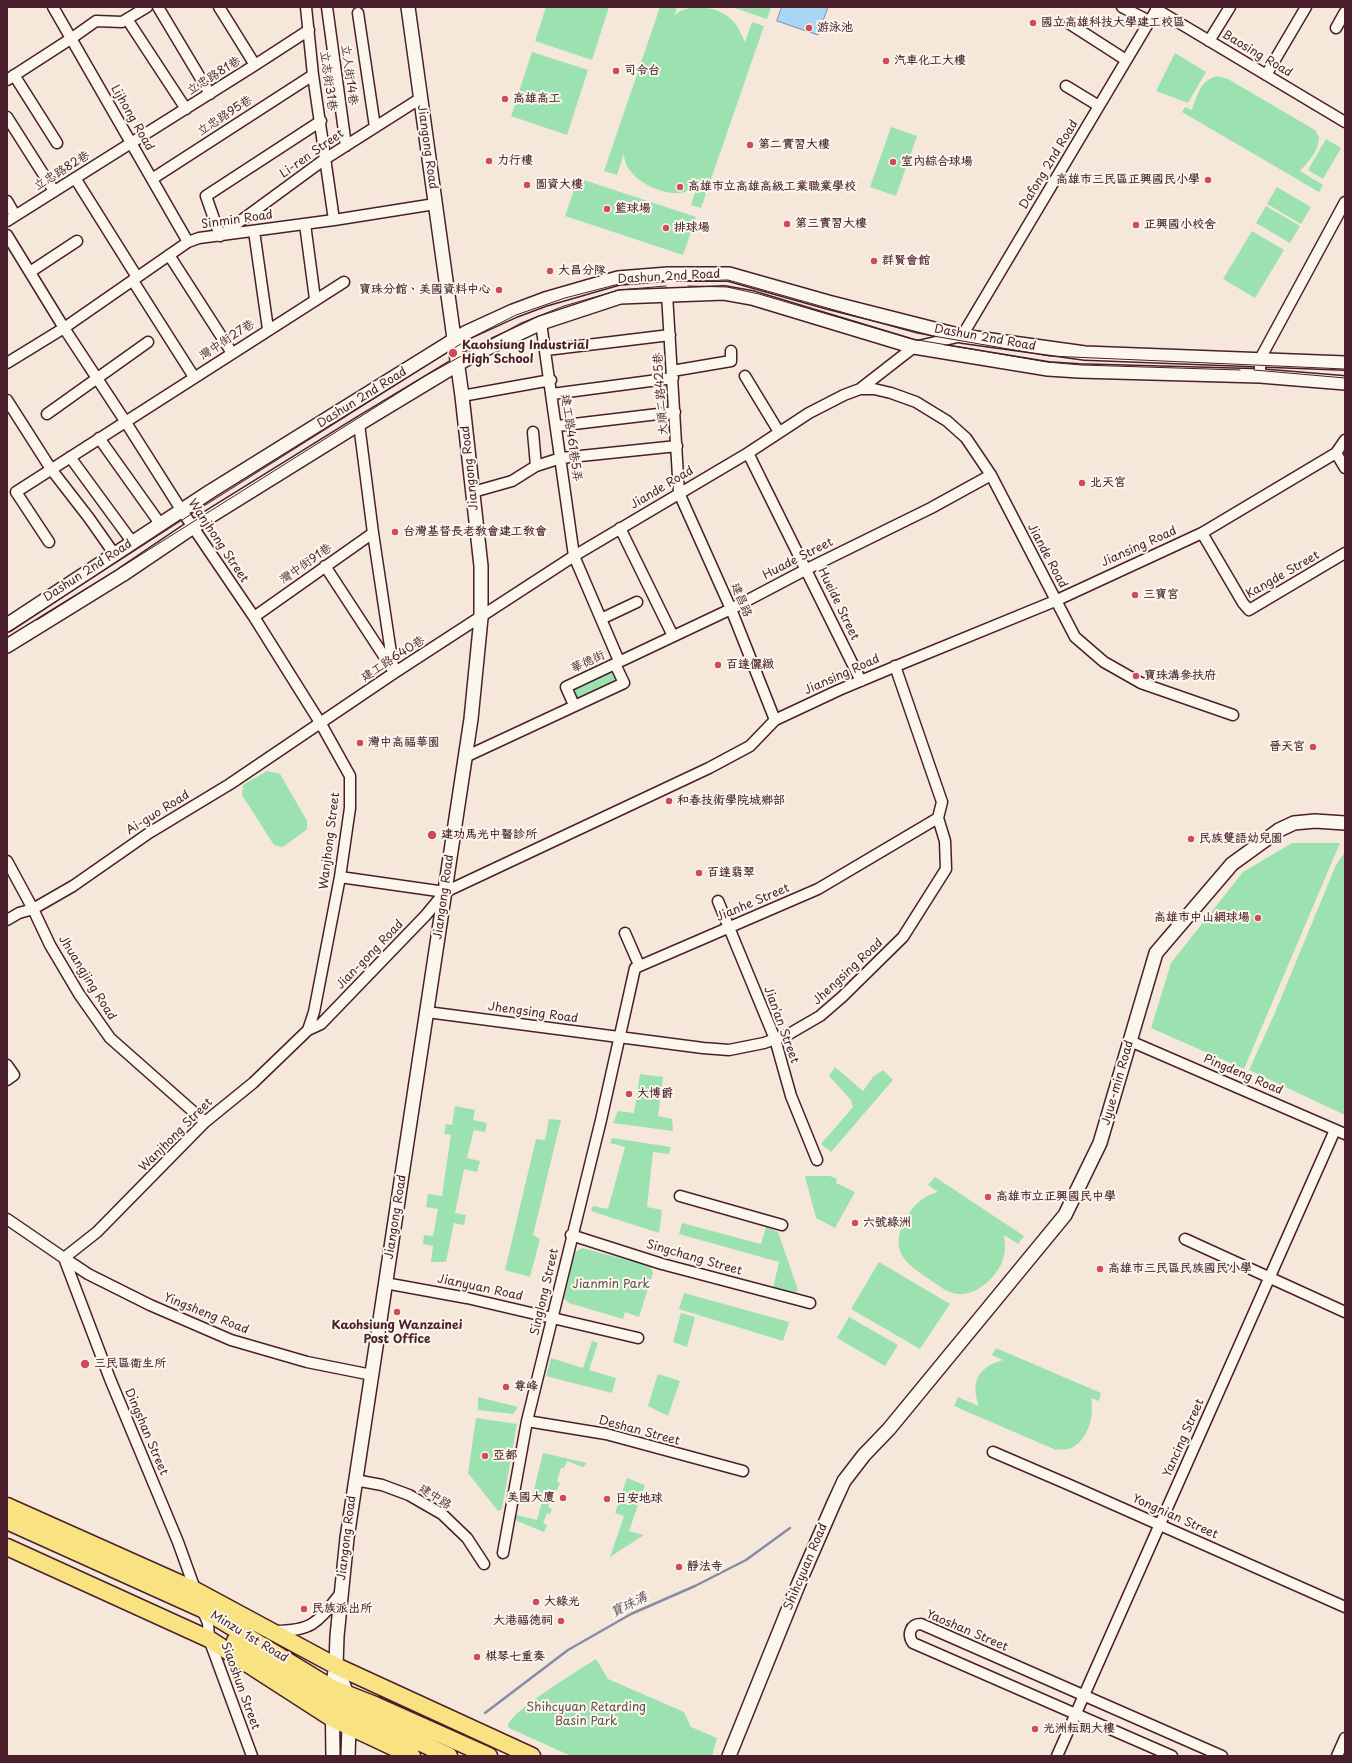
<!DOCTYPE html>
<meta charset="utf-8">
<style>
body{margin:0}
#map{position:relative;width:1352px;height:1763px;overflow:hidden;background:#f5e8da;font-family:"Playpen Sans",sans-serif}
canvas{display:block}
.frame{position:absolute;inset:0;border:8px solid #4a1f2b;pointer-events:none}
</style>
<div id="map">
<canvas width="1352" height="1763"></canvas>
<div class="frame"></div>
</div>
<script>
const ctx = document.querySelector('canvas').getContext('2d');
ctx.lineJoin = 'round';
function fill(path, color) { ctx.fillStyle = color; ctx.fill(path, 'evenodd'); }
function strokePath(path, color, width, dash) { ctx.strokeStyle = color; ctx.lineWidth = width; ctx.lineCap = dash ? 'butt' : 'round'; ctx.setLineDash(dash || []); ctx.stroke(path); }
function label(font, color, halo, rows, align = 'center') {
  ctx.font = font + ' "Playpen Sans","LXGW WenKai TC",sans-serif'; ctx.lineWidth = 4; ctx.setLineDash([]); ctx.textBaseline = 'middle'; ctx.strokeStyle = halo; ctx.fillStyle = color; for (const [text, x, y, turn = 0] of rows) {
    ctx.save(); ctx.translate(x, y); ctx.rotate((+turn || 0) * Math.PI / 180); ctx.textAlign = isNaN(turn) ? turn : align; if (halo) ctx.strokeText(text, 0, 0); ctx.fillText(text, 0, 0); ctx.restore();
  }
}
const green = new Path2D(`
 M546,7H609L592,60L535,41Z
 M660,7H677L674,16C688,2 718,6 732,20C738,26 741,34 745,42L752,22L764,26L701,208L691,205L697,186C691,189 686,192 680,193C659,195 623,177 624,153L617,175L604,171Z
 M732,7H771L767,19Z
 M532,52L588,70L567,135L511,116Z
 M1175,53L1206,72L1188,103L1156,91Z
 M1218,76L1228,79L1315,130L1319,137C1319,151 1308,162 1300,171L1323,185L1319,192L1182,112L1185,107L1192,110C1197,95 1201,79 1218,76Z
 M891,127L917,136L896,196L870,187Z
 M1326,139L1341,148L1323,179L1308,170Z
 M578,178L696,217L683,255L565,216Z
 M1277,187L1311,207L1301,224L1267,204Z
 M1266,206L1300,226L1290,243L1256,223Z
 M1252,231L1284,250L1255,298L1223,279Z
 M614,668L620,680L578,700L572,688Z
 M267,771L280,774L307,821V829L283,847L274,845L242,795L243,785Z
 M1292,843H1340L1244,1069L1151,1028L1171,963L1243,872Z
 M1345,852V1115L1249,1070L1274,1015L1336,865Z
 M835,1067L863,1091L873,1077L883,1070L893,1080L831,1152L821,1144L853,1107L851,1100L829,1076Z
 M640,1074L663,1077L658,1116L672,1119L673,1131L613,1123L618,1111L634,1113Z
 M455,1106L475,1110L473,1120L487,1123L485,1132L474,1130L467,1158L480,1161L477,1172L464,1169L455,1213L466,1215L464,1225L454,1223L446,1262H431L433,1246L423,1244L424,1235L433,1236L438,1209L426,1207L428,1194L442,1196L451,1135L444,1134L446,1124L452,1125Z
 M549,1119L561,1120L533,1235L540,1239L530,1277L505,1270L536,1139L545,1140Z
 M612,1138L671,1147L669,1154L653,1152L647,1207L662,1210L659,1233L591,1211L593,1206L608,1209L625,1147L610,1143Z
 M805,1176H830L837,1179L836,1183L855,1192L835,1228L816,1218Z
 M935,1177L1024,1236L1018,1244L1004,1235C1005,1243 1006,1251 1003,1259C998,1276 977,1296 958,1294C947,1293 938,1285 929,1279C905,1263 889,1251 905,1220C912,1206 923,1196 938,1192L928,1185Z
 M682,1223L761,1244L766,1227L778,1232L798,1290L795,1293L773,1288L779,1262L679,1234Z
 M582,1248L650,1266L653,1273L639,1317L625,1312L623,1319L569,1303L564,1298L574,1253Z
 M879,1262L950,1304L920,1349L851,1309Z
 M684,1293L789,1322L783,1341L679,1309Z
 M681,1313L695,1317L687,1347L673,1342Z
 M849,1317L898,1345L885,1366L837,1338Z
 M592,1341L598,1343L589,1370L616,1378L612,1393L546,1376L551,1358L583,1368Z
 M996,1348L1101,1393L1099,1401L1091,1398C1095,1415 1088,1442 1069,1449C1065,1450 1060,1449 1056,1450L954,1406L958,1397L979,1406C970,1382 978,1367 1003,1360L992,1355Z
 M658,1374L680,1381L668,1416L648,1406Z
 M478,1397L518,1407L513,1414L478,1410Z
 M476,1418L517,1424L502,1509L498,1511L468,1473Z
 M543,1453L587,1463L583,1467L567,1461L564,1468H561L557,1481L560,1483L557,1490H555L548,1507L552,1509L550,1514L547,1513L543,1523L547,1525L544,1532L515,1520L513,1514L537,1520L542,1502L532,1498Z
 M627,1478L645,1485L629,1531L644,1535L610,1557L624,1516L615,1513Z
 M596,1659L608,1679L684,1712L691,1727L717,1738L712,1756H571L509,1728L508,1726C510,1711 581,1669 596,1659Z`);
const water = new Path2D(`
 M782,7H828L818,35L777,21Z`);
const stream = new Path2D(`
 M485,1713L568,1650L631,1614L695,1586L746,1560L790,1528`);
const minor = new Path2D(`
 M53,7L188,242
 M158,7L210,94
 M219,7L255,65
 M306,7L313,75L334,220
 M327,7L346,146
 M1122,7L1149,21
 M1156,9L1345,122
 M358,13L375,127
 M127,19L186,109
 M1070,24L1126,60
 M1336,28L1345,12
 M1209,41L1230,7
 M14,75L57,143
 M1266,75L1306,7
 M7,80L72,38L96,21L122,22L147,7
 M1066,86L1099,106
 M7,117L54,191
 M321,121L206,196L220,236L325,159L421,98
 M75,178L137,277
 M152,179L313,75
 M7,201L15,215
 M7,221L255,65L309,30
 M305,224L315,299
 M254,231L268,329
 M7,235L64,328L125,421L182,511L254,617L321,724L350,776V808L340,877L314,1012L308,1030L253,1083L205,1122L97,1232L64,1258L88,1274L150,1305L231,1340L307,1362L372,1375
 M169,255L232,353
 M30,272L77,241
 M133,281L194,377
 M667,294L679,493L731,609L775,720
 M541,323L574,556L619,661
 M546,350L670,335
 M7,363L64,328L188,242L199,238L334,220L435,204
 M672,371L731,361V351
 M745,376L779,432
 M1260,376V359L1345,202
 M860,389L914,347L962,336L1158,7
 M552,394L673,378
 M462,396L551,380
 M7,400L51,469L89,518L115,555
 M47,414L148,342
 M359,424L373,533L394,673
 M557,426L675,412
 M533,432L536,466
 M99,438L161,525
 M748,453L861,681
 M1336,453L1345,468
 M70,457L133,543
 M473,492L512,481L536,466L561,458L677,446
 M620,528L673,636
 M1202,533L1243,603L1249,610L1345,553
 M49,542L16,492L344,282
 M325,566L393,670
 M254,617L373,533
 M601,619L637,602
 M574,705L566,687L731,609L807,569L931,508L991,475
 M465,757L624,683L615,664
 M7,861L33,909L50,945L79,994L110,1038L205,1122
 M340,877L445,892L709,768L750,746L775,720L839,690L906,662L1055,601L1174,546L1202,533L1336,453L1345,440
 M718,901L775,1039L791,1096L817,1160
 M7,920L19,913L33,909L73,886L149,833L230,784L394,673L574,556L748,453L809,413L844,395L860,389H874L891,393L916,402L947,421L966,438L991,475L1075,637L1104,662L1141,683L1233,715
 M625,933L639,965
 M427,1012L703,1048L729,1050L764,1043L789,1034L820,1016L842,997L903,937L946,869L945,841L938,818L942,802L895,666
 M308,1030L321,1024L426,915L445,892
 M1130,1041L1345,1134
 M7,1065L14,1075L7,1080
 M680,1196L782,1225
 M7,1219L64,1258L110,1379L178,1542L196,1592
 M571,1235L662,1264L810,1303
 M1185,1239L1345,1312
 M385,1283L467,1298L638,1338
 M527,1421L606,1434L743,1471
 M993,1452L1072,1486L1345,1607
 M355,1480L382,1485L409,1495L442,1514L467,1538L484,1564
 M503,1553L527,1421L601,1120L635,968L818,889L938,818
 M202,1609L208,1623L209,1639L252,1756
 M275,1631C313,1631 318,1622 340,1594
 M1057,1756L1335,1130
 M1172,1756L913,1643C907,1635 910,1624 921,1624L1222,1756
 M1337,1756L1345,1738`);
const tertiary = new Path2D(`
 M7,625L211,491L465,333L513,311L545,299L618,278L668,274H729L828,302L962,336L1085,353L1345,363
 M7,646L122,575L193,527L359,424L475,354L541,323L620,297L724,293L752,298L914,347L1048,369L1079,371L1260,376L1345,383
 M336,1666L347,1694L349,1727L348,1756
 M333,1756L332,1688L336,1666L337,1636L347,1538L471,719L481,618V566L462,396L408,7
 M729,1756L799,1583L833,1505L844,1481L864,1455L889,1429L1065,1215L1100,1143L1156,953L1232,864L1279,830L1294,823L1315,821L1345,823`);
const primary = new Path2D(`
 M7,1506L195,1590L336,1666L532,1756
 M7,1521L202,1609L332,1688L375,1705L489,1756
 M7,1547L209,1639L333,1719L412,1756
 M235,1641L333,1702L449,1756`);
const tram = new Path2D(`
 M688,286L727,287L759,294L912,339L1047,362L1081,365L1240,370
 M1254,370L1345,378
 M37,620L425,376L521,323L564,306L619,290L666,286
 M7,633L207,504L467,340L516,315L565,298L619,284L648,281L728,280L916,333L1049,356L1345,369`);
const markers = [
 [1033,23,4,"#d1495b"],
 [809,28,4,"#d1495b"],
 [886,61,4,"#d1495b"],
 [616,71,4,"#d1495b"],
 [505,99,4,"#d1495b"],
 [750,145,4,"#d1495b"],
 [489,161,4,"#d1495b"],
 [893,162,4,"#d1495b"],
 [1208,180,4,"#d1495b"],
 [527,185,4,"#d1495b"],
 [680,187,4,"#d1495b"],
 [607,209,4,"#d1495b"],
 [787,224,4,"#d1495b"],
 [1136,225,4,"#d1495b"],
 [666,228,4,"#d1495b"],
 [874,261,4,"#d1495b"],
 [550,271,4,"#d1495b"],
 [499,290,4,"#d1495b"],
 [453,353,5,"#d1495b"],
 [1082,483,4,"#d1495b"],
 [395,532,4,"#d1495b"],
 [1135,595,4,"#d1495b"],
 [718,665,4,"#d1495b"],
 [1136,676,4,"#d1495b"],
 [360,743,4,"#d1495b"],
 [1313,747,4,"#d1495b"],
 [669,801,4,"#d1495b"],
 [432,835,5,"#d1495b"],
 [1191,839,4,"#d1495b"],
 [699,873,4,"#d1495b"],
 [1258,918,4,"#d1495b"],
 [629,1094,4,"#d1495b"],
 [988,1197,4,"#d1495b"],
 [855,1223,4,"#d1495b"],
 [1100,1269,4,"#d1495b"],
 [397,1312,4,"#d1495b"],
 [85,1364,5,"#d1495b"],
 [506,1387,4,"#d1495b"],
 [485,1456,4,"#d1495b"],
 [563,1498,4,"#d1495b"],
 [607,1499,4,"#d1495b"],
 [679,1567,4,"#d1495b"],
 [536,1602,4,"#d1495b"],
 [304,1609,4,"#d1495b"],
 [561,1621,4,"#d1495b"],
 [477,1657,4,"#d1495b"],
 [1035,1729,4,"#d1495b"]
];
const poiNames = [
 ["國立高雄科技大學建工校區",1041,23],
 ["游泳池",817,28],
 ["汽車化工大樓",894,61],
 ["司令台",624,71],
 ["高雄高工",513,99],
 ["第二實習大樓",758,145],
 ["力行樓",497,161],
 ["室內綜合球場",901,162],
 ["高雄市三民區正興國民小學",1200,180,"right"],
 ["圖資大樓",535,185],
 ["高雄市立高雄高級工業職業學校",688,187],
 ["籃球場",615,209],
 ["第三實習大樓",795,224],
 ["正興國小校舍",1144,225],
 ["排球場",674,228],
 ["群賢會館",882,261],
 ["大昌分隊",558,271],
 ["寶珠分館、美國資料中心",491,290,"right"],
 ["Kaohsiung Industrial",462,346],
 ["High School",462,360],
 ["北天宮",1090,483],
 ["台灣基督長老教會建工教會",403,532],
 ["三寶宮",1143,595],
 ["百達儷緻",726,665],
 ["寶珠溝參扶府",1144,676],
 ["灣中高福華園",368,743],
 ["晉天宮",1305,747,"right"],
 ["和春技術學院城鄉部",677,801],
 ["建功馬光中醫診所",441,835],
 ["民族雙語幼兒園",1199,839],
 ["百達翡翠",707,873],
 ["高雄市中山網球場",1250,918,"right"],
 ["大博爵",637,1094],
 ["高雄市立正興國民中學",996,1197],
 ["六號綠洲",863,1223],
 ["高雄市三民區民族國民小學",1108,1269],
 ["Kaohsiung Wanzainei",397,1326,"center"],
 ["Post Office",397,1340,"center"],
 ["三民區衛生所",94,1364],
 ["尊峰",514,1387],
 ["亞都",493,1456],
 ["美國大廈",555,1498,"right"],
 ["日安地球",615,1499],
 ["靜法寺",687,1567],
 ["大綠光",544,1602],
 ["民族派出所",312,1609],
 ["大港福德祠",553,1621,"right"],
 ["棋琴七重奏",485,1657],
 ["光洲耘朗大樓",1043,1729]
];
const streetNames = [
 ["Baosing Road",1257,54,31],
 ["立人街14巷",349,75,82],
 ["立忠路81巷",214,76,-32],
 ["立志街31巷",328,81,82],
 ["立忠路95巷",225,116,-33],
 ["Lijhong Road",132,118,60],
 ["Jiangong Road",427,147,82],
 ["Li-ren Street",312,154,-35],
 ["Dafong 2nd Road",1049,165,-59],
 ["立忠路82巷",62,171,-32],
 ["Sinmin Road",237,220,-8],
 ["Dashun 2nd Road",669,277,-3],
 ["Dashun 2nd Road",985,338,10],
 ["灣中街27巷",227,340,-33],
 ["大順二路425巷",661,394,-94],
 ["Dashun 2nd Road",362,398,-32],
 ["建工路461巷5弄",571,438,82],
 ["Jiangong Road",470,468,-96],
 ["Jiande Road",662,488,-31],
 ["Wanjhong Street",218,541,56],
 ["Jiansing Road",1139,547,-24],
 ["Jiande Road",1047,556,62],
 ["Huade Street",798,559,-27],
 ["灣中街91巷",306,564,-35],
 ["Dashun 2nd Road",88,571,-33],
 ["Kangde Street",1283,575,-30],
 ["建昌路",741,600,67],
 ["Hueide Street",838,604,64],
 ["建工路640巷",393,659,-33],
 ["華德街",588,662,-25],
 ["Jiansing Road",842,675,-24],
 ["Ai-guo Road",158,813,-32],
 ["Wanjhong Street",330,841,-83],
 ["Jiangong Road",444,897,-82],
 ["Jianhe Street",753,903,-23],
 ["Jian-gong Road",370,955,-46],
 ["Jhengsing Road",848,972,-43],
 ["Jhuangjing Road",87,978,58],
 ["Jhengsing Road",533,1013,8],
 ["Jian'an Street",781,1025,70],
 ["Pingdeng Road",1243,1075,23],
 ["Jyue-min Road",1118,1083,-74],
 ["Wanjhong Street",176,1135,-45],
 ["Jiangong Road",396,1217,-81],
 ["Singchang Street",694,1258,16],
 ["Jianyuan Road",480,1288,12],
 ["Singlong Street",545,1292,-77],
 ["Yingsheng Road",206,1314,22],
 ["Deshan Street",639,1431,15],
 ["Dingshan Street",146,1432,67],
 ["Yancing Street",1184,1438,-66],
 ["建中路",435,1497,32],
 ["Yongnian Street",1175,1517,24],
 ["Jiangong Road",347,1538,-83],
 ["Shihcyuan Road",806,1567,-67],
 ["Yaoshan Street",967,1631,23],
 ["Minzu 1st Road",249,1637,31],
 ["Siaoshun Street",240,1686,70]
];
const parkNames = [
 ["Jianmin Park",611,1285],
 ["Shihcyuan Retarding",586,1708],
 ["Basin Park",586,1722]
];
const waterNames = [
 ["寶珠溝",629,1605,-27]
];
fill(green, '#9be2b0');
fill(water, '#aad6f6');
strokePath(water, '#848da5', 1);
strokePath(stream, '#848da5', 2.5);
strokePath(minor, '#4a1f2b', 13);
strokePath(tertiary, '#4a1f2b', 16);
strokePath(primary, '#4a1f2b', 19);
strokePath(minor, '#fbf7ec', 10);
strokePath(tertiary, '#fbf7ec', 13);
strokePath(primary, '#f8e281', 16);
strokePath(tram, '#4a1f2b', 1);
for (const [x, y, r, color] of markers) { const dot = new Path2D(); dot.arc(x, y, r, 0, 2 * Math.PI); ctx.fillStyle = color; ctx.fill(dot); strokePath(dot, '#fbf7ec', 1.5); }
label('bold 12px', '#4a1f2b', '#fbf7ec', poiNames, 'left');
label('12px', '#4a1f2b', '#fbf7ec', streetNames);
label('12px', '#5e504c', '#fbf7ec', parkNames);
label('italic 13px', '#624d5e', '#fbf7ec', waterNames);
</script>
